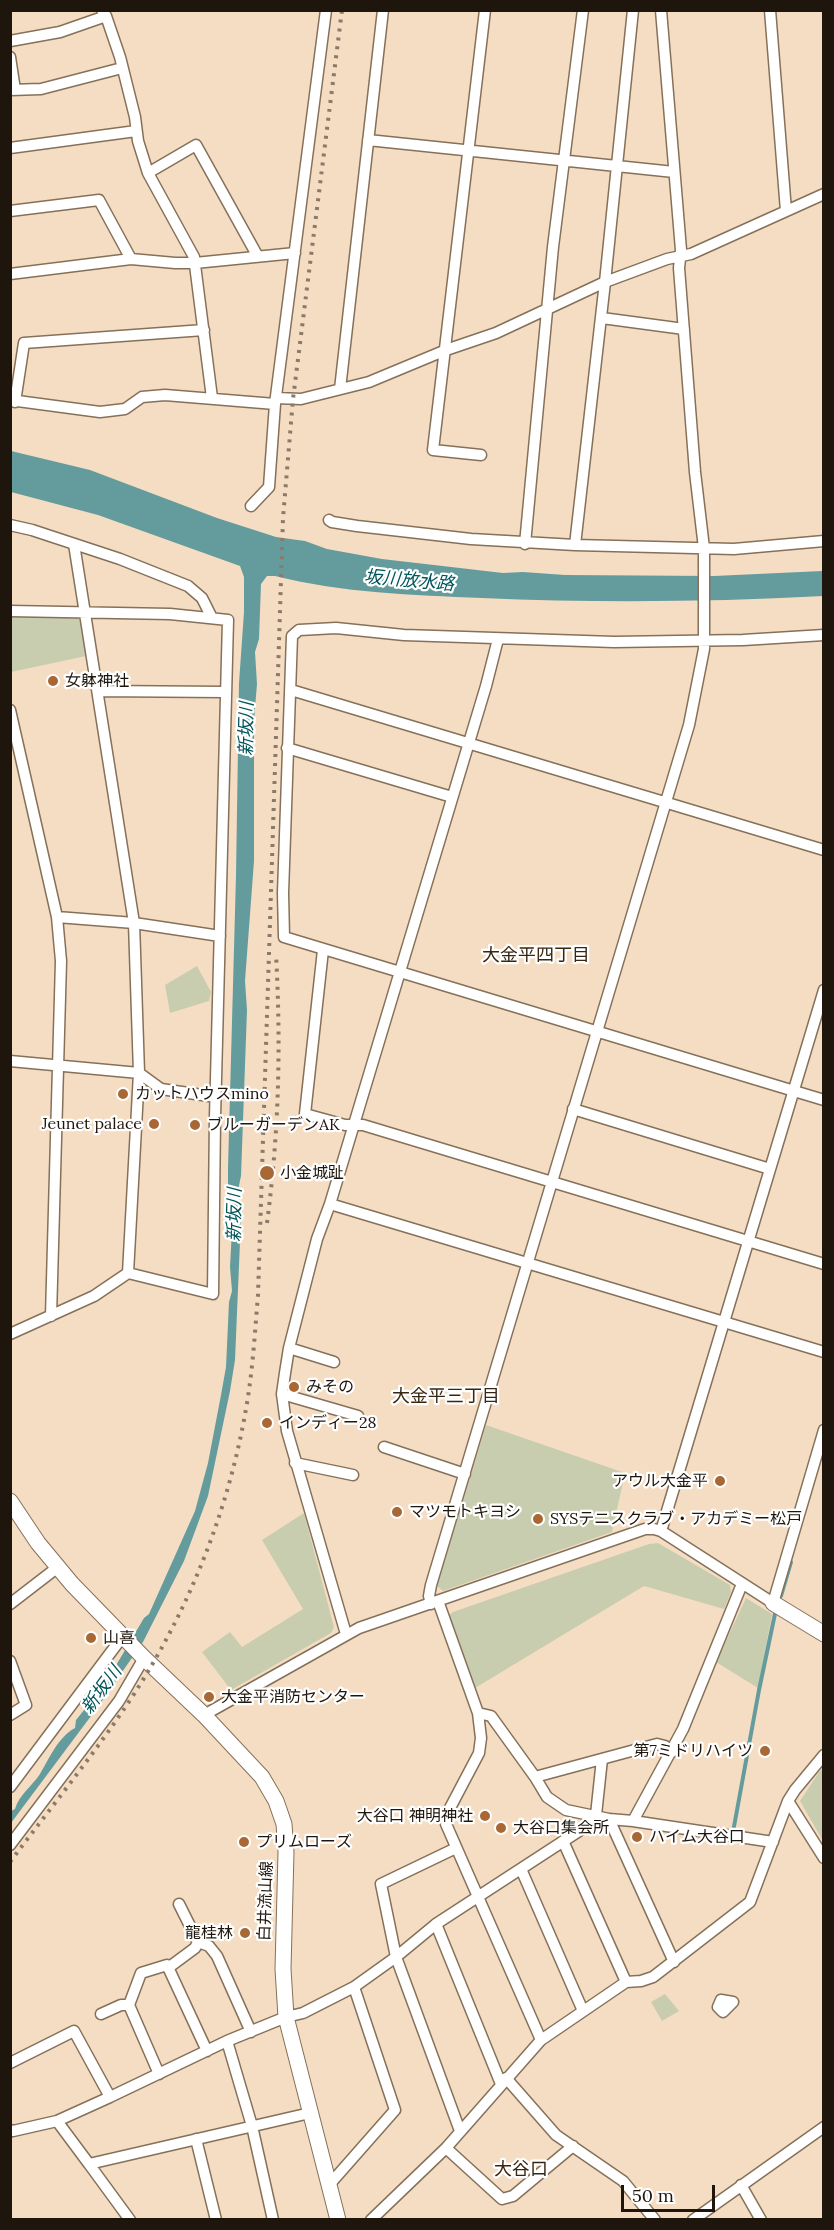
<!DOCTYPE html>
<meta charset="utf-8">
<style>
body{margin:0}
#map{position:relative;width:834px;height:2230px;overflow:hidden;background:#f5ddc3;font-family:Lora,serif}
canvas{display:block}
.frame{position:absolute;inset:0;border:12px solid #1e150c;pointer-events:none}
.scale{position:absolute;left:621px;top:2185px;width:94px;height:27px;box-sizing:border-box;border:3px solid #1e150c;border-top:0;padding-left:8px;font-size:18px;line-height:21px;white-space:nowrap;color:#1e150c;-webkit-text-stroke:4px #fff;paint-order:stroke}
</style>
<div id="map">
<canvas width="834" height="2230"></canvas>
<div class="frame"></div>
<div class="scale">50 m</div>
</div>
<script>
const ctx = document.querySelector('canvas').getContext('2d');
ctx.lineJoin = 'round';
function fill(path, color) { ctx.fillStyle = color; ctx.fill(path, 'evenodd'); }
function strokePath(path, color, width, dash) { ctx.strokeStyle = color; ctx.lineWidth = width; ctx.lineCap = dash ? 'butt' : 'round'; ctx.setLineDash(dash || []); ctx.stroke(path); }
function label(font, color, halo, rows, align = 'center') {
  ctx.font = font + ' Lora,"Noto Sans JP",serif'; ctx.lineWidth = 4.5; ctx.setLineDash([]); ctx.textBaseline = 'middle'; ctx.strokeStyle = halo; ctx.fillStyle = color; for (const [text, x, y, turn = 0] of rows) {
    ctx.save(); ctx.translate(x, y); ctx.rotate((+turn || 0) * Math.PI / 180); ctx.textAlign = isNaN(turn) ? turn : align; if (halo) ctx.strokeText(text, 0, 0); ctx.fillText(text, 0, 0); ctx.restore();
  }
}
const green = new Path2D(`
 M11,616L78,617L81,621L86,656L11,672Z
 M197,966L211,992L209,1001L170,1013L165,985Z
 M486,1425L625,1473L612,1532L443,1591L437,1586Z
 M304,1513L334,1627L331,1633L231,1690L202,1652L230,1632L242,1647L303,1609L262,1540Z
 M658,1543L730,1585L731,1592L724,1609L644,1586L475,1688L449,1615L453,1612L649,1544Z
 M746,1598L772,1614L758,1688L716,1662Z
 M823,1769V1841L800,1801L819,1772Z
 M665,1994L679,2011L662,2021L651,2002Z`);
const water = new Path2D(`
 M11,451L90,470L217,518L276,537L305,541L327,549L382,559L503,573L523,572L565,575L714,576L822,571L823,566V596C710,602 596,603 482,598C412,595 343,593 275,576H267L261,584L259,639L255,652L257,684L254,720V861L245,981L247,1010L241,1176C238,1189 235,1207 241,1218L235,1360L230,1391L208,1496L184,1561L143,1642L97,1708L11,1823V1811L15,1809C19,1795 32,1786 40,1774C49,1759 58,1737 75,1728L76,1720L105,1684L144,1618L149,1614L195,1511L208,1463L221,1395L226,1367L229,1302L232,1291L230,1267L233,1210L228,1184V1168L236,875L239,683L244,612V577L240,566L98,515L11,492Z`);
const stream = new Path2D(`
 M781,1596L791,1562
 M733,1832L759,1690L776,1609`);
const street = new Path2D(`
 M102,10L106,16L120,57L135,117L138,141L148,173L194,257L212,398
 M770,10L786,211
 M10,41L60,32L106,16
 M10,57L15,90
 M10,90L41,89L122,68
 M368,140L674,172
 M10,148L136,131
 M148,173L196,145L257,255
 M10,211L99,200L131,259
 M10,274L131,259L175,263H195L295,253
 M602,318L684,329
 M340,389L383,10
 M276,398L301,399L369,382L446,350L496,333L605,282L667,259L691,254L824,194
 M10,400L100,412L125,409L142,397L165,395L275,404
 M15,402L24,343L204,330
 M481,455L433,450L485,10
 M251,506L269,487L275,404L326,10
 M329,520L332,522L357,526L471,539L575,545L734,549L824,541
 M10,525L32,530L120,559L188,586L202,598L212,618
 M74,544L134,923L139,1073L128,1273
 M525,544L553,247L583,10
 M575,545L605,282L633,10
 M10,611L170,614L228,620L215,1117L213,1294L128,1273L94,1296L10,1334
 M824,635L743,640L614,642L404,635L336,628L299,630L292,636L283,893L284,937L824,1100
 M291,690L824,850
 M98,691L225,692
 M10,710L57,917L61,961L51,1316
 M287,748L452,797
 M57,917L134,923L220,936
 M323,950L305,1114L345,1125H363L824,1264
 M10,1061L139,1073L161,1089L216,1097
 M573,1109L770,1169
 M330,1204L824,1352
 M289,1348L334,1362
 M282,1394L358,1416
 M384,1447L465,1474
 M295,1463L353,1475
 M661,1531L824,990
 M438,1601L478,1713L481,1738L479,1753L450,1808L446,1824L541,2040
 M10,1604L58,1567
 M431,1604L429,1596L431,1585L689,725L704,649V548L695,472L679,268L681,250L661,10
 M346,1634L287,1431L282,1394L285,1373L289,1348L317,1239L330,1204L486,686L498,639
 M10,1661L26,1705L10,1715
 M478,1713L491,1716L535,1777L547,1797L566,1810L609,1819L633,1821L773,1842
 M204,1715L359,1628L645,1529H654L661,1531L773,1603L824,1430
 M535,1777L657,1744L665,1746L672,1752
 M10,1787L123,1636
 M788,1801L824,1858
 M596,1815L602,1759
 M609,1819L674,1962
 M633,1821L683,1729L742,1584
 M563,1841L626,1982
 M10,1845L119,1701L144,1658
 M456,1848L381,1884L396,1957L460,2131
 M521,1869L583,2011
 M179,1904L198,1942
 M436,1924L501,2084
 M168,1968L195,1948L198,1942L209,1946L217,1956L251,2032
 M721,2000L733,2002L723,2012L718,2007Z
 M101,2014L121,2005H129
 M227,2041L252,2126L273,2220
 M10,2063L74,2031L110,2097L227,2041L286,2017L303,2013L354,1987L396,1957L436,1924L599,1818
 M159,2074L129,2005L141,1973L167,1965L207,2051
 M506,2078L556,2135L623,2181L655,2220
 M110,2097L57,2121L89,2164L310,2113
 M10,2130L13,2131L57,2121
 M196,2139L216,2220
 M446,2148L502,2199L513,2196L573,2146
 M89,2164L130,2220
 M329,2185L395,2110L354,1987
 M741,2185L761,2220
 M371,2220L446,2148L541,2040L626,1982L641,1981L653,1977L750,1902L788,1801L795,1790L824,1755
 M693,2220L824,2127`);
const secondary = new Path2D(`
 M10,1501L38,1543L72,1584L144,1658L204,1715L262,1777L276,1801L284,1824L286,1852L283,1969L286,2017L338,2220
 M773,1603L824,1634`);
const rail = new Path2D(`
 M267,1223C279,1132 281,1046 276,954
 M10,1862C52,1806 96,1752 134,1694C191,1606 230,1506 247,1403C253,1367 255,1331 258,1295L283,518L293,399L342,10`);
const markers = [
 [53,681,6,"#a96733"],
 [123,1094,6,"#a96733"],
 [154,1124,6,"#a96733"],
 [195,1125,6,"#a96733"],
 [267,1173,8,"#a96733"],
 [294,1387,6,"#a96733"],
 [267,1423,6,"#a96733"],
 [720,1481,6,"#a96733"],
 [397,1512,6,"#a96733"],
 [538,1519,6,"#a96733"],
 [91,1638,6,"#a96733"],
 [209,1697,6,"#a96733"],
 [765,1751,6,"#a96733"],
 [485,1816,6,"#a96733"],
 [501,1828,6,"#a96733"],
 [637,1837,6,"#a96733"],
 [244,1842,6,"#a96733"],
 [245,1933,6,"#a96733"]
];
const poiNames = [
 ["女躰神社",65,681],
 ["カットハウスmino",135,1094],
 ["Jeunet palace",142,1124,"right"],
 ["ブルーガーデンAK",207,1125],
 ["小金城趾",280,1173],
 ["みその",306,1387],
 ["インディー28",279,1423],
 ["アウル大金平",708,1481,"right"],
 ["マツモトキヨシ",409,1512],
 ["SYSテニスクラブ・アカデミー松戸",550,1519],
 ["山喜",103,1638],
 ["大金平消防センター",221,1697],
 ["第7ミドリハイツ",753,1751,"right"],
 ["大谷口 神明神社",473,1816,"right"],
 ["大谷口集会所",513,1828],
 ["ハイム大谷口",649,1837],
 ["プリムローズ",256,1842],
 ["龍桂林",233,1933,"right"]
];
const streetNames = [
 ["白井流山線",266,1901,-88]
];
const waterNames = [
 ["坂川放水路",409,581,5],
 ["新坂川",247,729,-89],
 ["新坂川",235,1215,-89],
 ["新坂川",102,1690,-54]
];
const neighbourhoodNames = [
 ["大金平四丁目",536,956],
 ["大金平三丁目",446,1397],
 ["大谷口",521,2170]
];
fill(green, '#c9cdaf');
fill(water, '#649c9e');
strokePath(stream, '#649c9e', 4);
strokePath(street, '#857059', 13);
strokePath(secondary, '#857059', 17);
strokePath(street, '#fff', 10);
strokePath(secondary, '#fff', 15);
strokePath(rail, '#8b7a69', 4, [3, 6]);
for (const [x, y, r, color] of markers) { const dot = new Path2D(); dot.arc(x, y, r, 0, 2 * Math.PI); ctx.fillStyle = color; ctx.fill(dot); strokePath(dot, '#fff', 2); }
label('16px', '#1e150c', '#fff', poiNames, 'left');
label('16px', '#1e150c', '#fff', streetNames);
label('italic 18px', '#005659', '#fff', waterNames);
label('18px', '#382611', '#fff', neighbourhoodNames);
</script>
